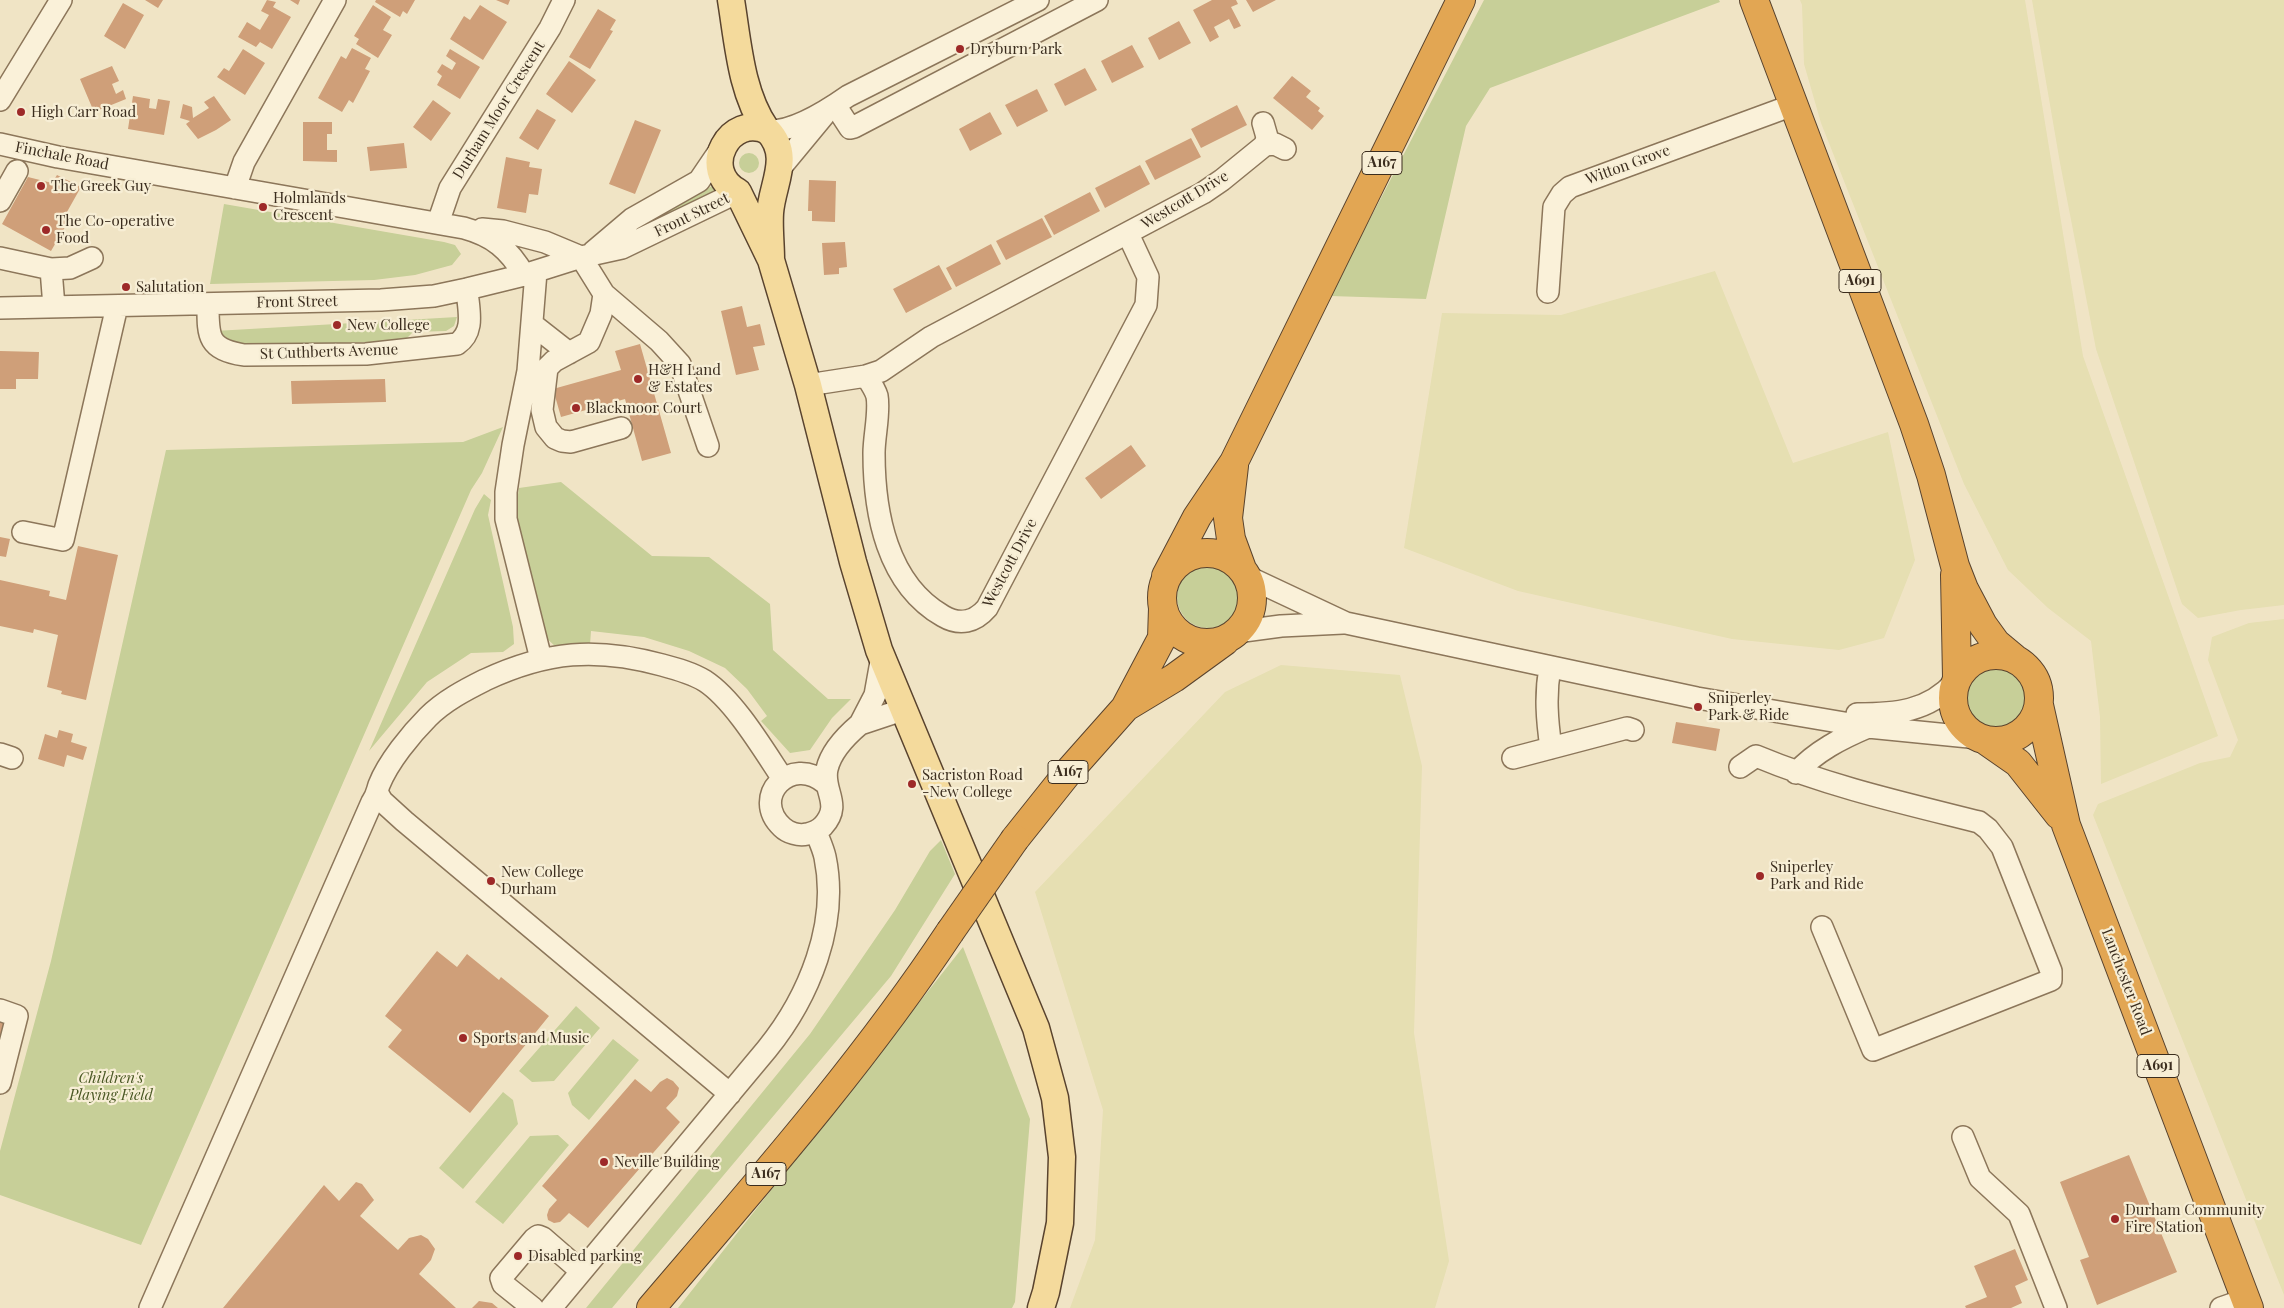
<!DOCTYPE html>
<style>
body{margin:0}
canvas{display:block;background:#f0e4c5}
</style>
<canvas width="2284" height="1308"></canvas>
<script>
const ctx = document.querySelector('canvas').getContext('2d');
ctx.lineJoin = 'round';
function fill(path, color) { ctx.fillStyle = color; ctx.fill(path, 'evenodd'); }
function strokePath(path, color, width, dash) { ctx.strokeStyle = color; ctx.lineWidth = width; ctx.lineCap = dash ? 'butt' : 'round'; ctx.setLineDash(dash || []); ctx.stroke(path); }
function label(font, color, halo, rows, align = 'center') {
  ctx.font = font + ' "Playfair Display",serif'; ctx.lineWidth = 4.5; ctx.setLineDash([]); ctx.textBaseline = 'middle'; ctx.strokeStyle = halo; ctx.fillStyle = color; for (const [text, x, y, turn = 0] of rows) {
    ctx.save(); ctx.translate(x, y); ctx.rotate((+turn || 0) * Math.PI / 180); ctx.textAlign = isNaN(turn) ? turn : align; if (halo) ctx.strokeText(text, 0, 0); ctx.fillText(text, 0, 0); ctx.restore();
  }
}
const farmland = new Path2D(`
 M1800,0H2025L2083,356L2218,736L2101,784L2100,717L2091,641L2048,608L2008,570L1964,484L1821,123L1804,64L1802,5Z
 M2032,0H2284V605L2241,610L2198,618L2182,604L2096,349L2060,163Z
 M1715,271L1793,463L1888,432L1915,560L1884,638L1839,650L1732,639L1518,591L1404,548L1442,313L1561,315Z
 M2284,619V1295L2093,815L2098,804L2200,763L2230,757L2238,740L2208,660L2212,637L2249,623Z
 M1281,665L1400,675L1422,766L1414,1033L1449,1261L1435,1308H1070L1095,1240L1103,1110L1035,892L1225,692Z`);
const green = new Path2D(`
 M1484,0H1719L1720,2L1490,88L1466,126L1426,299L1330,296Z
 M739 163a10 10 0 1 1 20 0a10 10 0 1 1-20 0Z
 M712,186L715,192L632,237L629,231Z
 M224,204L444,242L455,245L461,254L452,265L415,275L374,280L210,284Z
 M457,317L454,326L446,331L413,332L404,341L242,346L228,343L215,331Z
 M503,427L482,473L471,490L141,1245L0,1195V1151L51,961L166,450L463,442Z
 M561,482L652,556L709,557L770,604L773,650L828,699H851L832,718L810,750L790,753L761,721L767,716L747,689L725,668L689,651L644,637L591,631L590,645L556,647L543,635L513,528L519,488Z
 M484,494L491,500L488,515L513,627L514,644L503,652L471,653L427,682L369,751L475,509Z
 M1177 597a31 31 0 1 1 62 0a31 31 0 1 1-62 0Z
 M1963 699a31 31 0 1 1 62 0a31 31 0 1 1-62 0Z
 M941,840L955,874L891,976L612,1308H586L810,1034L895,910L930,851Z
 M963,947L1030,1119L1015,1302L1012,1308H678Z
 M576,1006L600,1028L554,1081L532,1082L519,1071Z
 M613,1039L639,1060L589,1120L572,1105L568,1093Z
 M503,1092L513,1100L518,1124L463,1189L439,1168Z
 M558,1135L569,1145L503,1224L475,1202L530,1136Z`);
const building = new Path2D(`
 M145,0H163L158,8Z
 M267,0L276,2L273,7L291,17L272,49L260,42L256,47L238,37L247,22L260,30L269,15L261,11Z
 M290,0H300L298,5Z
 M376,0H415L407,14L403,11L400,17L375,2Z
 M496,0H510L508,5Z
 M1212,0H1236L1238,4L1231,7L1241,26L1234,29L1229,19L1214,27L1219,37L1210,42L1193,10Z
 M1246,0H1276L1253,12Z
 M123,3L144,15L125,49L104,36Z
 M373,5L391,17L383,30L392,35L378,58L356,44L359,39L354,36Z
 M480,5L507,22L483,60L450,39L464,16L470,20Z
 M598,9L616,20L610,30L613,31L590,69L569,57Z
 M1179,21L1191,43L1159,60L1148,38Z
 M1132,45L1144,67L1112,83L1101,61Z
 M352,48L371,58L365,69L370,71L353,103L349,100L342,112L318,98L341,56L346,59Z
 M243,49L265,63L245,95L217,77L224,68L229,71Z
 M450,49L480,67L460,99L437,85L442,76L437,72L442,64L452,70L456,63L446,56Z
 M569,61L596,80L572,113L546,94Z
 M112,66L119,81L112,84L116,94L123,90L126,99L94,112L80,79Z
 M1085,68L1097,90L1065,106L1054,84Z
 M1292,76L1311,91L1306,97L1320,108L1318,111L1324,116L1312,130L1273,98Z
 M1037,89L1048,111L1017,127L1005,105Z
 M133,96L150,99L149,108L156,109L158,99L170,101L164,135L128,129Z
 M214,96L231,120L216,130L198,139L186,124L190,121L180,118L183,104L192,107L193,118L209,108L204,102Z
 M433,100L451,113L431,141L413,127Z
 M1237,105L1247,125L1201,148L1191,129Z
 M537,109L556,120L538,150L519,138Z
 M990,112L1002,134L970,151L959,129Z
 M635,120L661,130L635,194L609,184Z
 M303,122H332V134H327V150H337V162L303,161Z
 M1191,138L1201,157L1155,180L1145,161Z
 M404,143L407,168L370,171L367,147Z
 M506,157L530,162L529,167L542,169L538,195L529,194L526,213L497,208Z
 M1140,165L1150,184L1105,208L1095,188Z
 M57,175L81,187L63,219L68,222L51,251L2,224L28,177L52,183Z
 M809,180L836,181L835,222L812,221V211H808Z
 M1090,192L1100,211L1054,235L1044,216Z
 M1042,218L1052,237L1006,260L996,241Z
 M845,242L847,267L839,268V274L824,275L822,243Z
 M991,244L1001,264L956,287L946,268Z
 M939,265L952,289L906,313L893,289Z
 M742,306L747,327L760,324L765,345L753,347L759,370L736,375L721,311Z
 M640,344L671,453L642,461L625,399L561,417L553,389L621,370L615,351Z
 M0,351L39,352L38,379H16V389H0Z
 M385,379L386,402L292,404L291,381Z
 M1131,445L1146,466L1101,499L1085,478Z
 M0,537L10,539L6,557L0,556Z
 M78,546L118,555L86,700L61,694L62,691L47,687L58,635L34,629L33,633L0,626V580L50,591L49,596L66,600Z
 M1676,722L1720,729L1716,751L1672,743Z
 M59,730L73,734L71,742L87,747L83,760L67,755L64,767L38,759L45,734L57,738Z
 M437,951L457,967L467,954L499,980L501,977L549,1016L470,1113L388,1047L402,1030L385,1016Z
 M0,1021L14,1026L0,1045Z
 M667,1078L673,1081L679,1088L677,1096L666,1108L680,1122L588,1228L569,1213L560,1222L554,1223L548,1220L547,1215L549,1209L557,1200L542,1186L635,1079L651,1092L660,1082Z
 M2129,1155L2177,1272L2097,1305L2080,1260L2089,1257L2060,1182Z
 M356,1182L362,1184L374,1200L360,1216L398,1250L409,1238L421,1235L428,1239L435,1249L431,1260L419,1274L456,1308H223L324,1185L339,1201Z
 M2015,1249L2028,1280L2015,1286L2022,1303L2011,1308H1966L1965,1306L1987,1297L1974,1266Z
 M479,1301L492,1303L498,1308H472Z`);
const minor = new Path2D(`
 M0,100L61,0
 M835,105L850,128L854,127L1097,0
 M1263,123L1267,137L1265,145
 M768,131C793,132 828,110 848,96L1038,0
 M0,144L58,157L464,228C493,236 509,249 524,275
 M781,167L824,115
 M235,188L244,162L335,0
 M0,201L17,171
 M438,223L450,188L550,28L564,0
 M482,229L503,231L545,242L581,257L604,294L659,341L680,364L708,446
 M593,252L632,219L699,181L720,150
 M0,258L51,269L54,307
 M51,269L70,268L92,258
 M536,272L528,371L513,445L506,492V519L541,659
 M1548,292L1554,207L1562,194L1570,187L1793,105
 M604,294L601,314L589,342L554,361L547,368L542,410L546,427L555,438L562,441L571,442L621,428
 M208,304C208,336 207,349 244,355L366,354L457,344C476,331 468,309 467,289
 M0,308L381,300L434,296L467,289L524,275L581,257L622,248L738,192
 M532,324L569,353
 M866,376C870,382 875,389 877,396C880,412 874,436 874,453C874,513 887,584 943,616C960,626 975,622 987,608L1146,305L1148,277L1128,234
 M808,385L866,376L881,371L931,337L1203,193L1222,180L1265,145L1275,144L1285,149
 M23,532L63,540L117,306
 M1246,576L1346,623L1697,698L1868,727L1979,738
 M1236,632L1281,626L1343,623
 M882,656L875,695L860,724L893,713L904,711
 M1550,667C1545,695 1547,720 1551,748
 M1857,714C1895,714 1928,712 1955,682
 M0,754L12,758
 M1513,758L1627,728L1633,730
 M1740,767L1756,756C1828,786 1903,803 1979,822L1988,829L2002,847L2051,971V980L1873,1050L1822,927
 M1796,773C1816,751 1842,738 1868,727
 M825,783C791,754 750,797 782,827C788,833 799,836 807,834C813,833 819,830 823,826C843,804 822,791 827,769C831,751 847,735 860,724
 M378,794L382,801L404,821L730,1094
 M0,1010L17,1016L0,1083
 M1963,1137L1980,1178L2019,1214L2056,1308
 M150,1308L372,802C377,795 377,791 379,785C388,762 411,734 428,717C444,701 465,690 485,680C547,651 596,647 662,665C677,669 692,673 705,681C734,700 763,749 783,779
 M533,1308L503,1284L501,1278L534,1239L538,1236L543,1238L581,1271
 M551,1308L767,1049C809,997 839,924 825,857C823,848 819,840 816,832
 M2221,1308L2247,1299`);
const major = new Path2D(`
 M731,0C738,43 741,93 766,129
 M771,260C771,245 769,228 770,213C772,184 792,156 768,131C730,112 698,170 738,192L771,260L808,385L853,562L879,650L1036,1028L1055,1098L1062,1157L1060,1223L1046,1292L1041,1308`);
const highway = new Path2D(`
 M1754,0L1914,424L1931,475L1955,566L1964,589L1983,625L1996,643L2014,658
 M1234,466L1228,518L1231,539L1242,569
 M1162 598a45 45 0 1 1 90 0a45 45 0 1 1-90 0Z
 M1955,575L1957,678
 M1166,576L1197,517L1234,462L1461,0
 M1953 698a43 43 0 1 1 86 0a43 43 0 1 1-86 0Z
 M2039,705L2066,825L2249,1308
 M1126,707L1174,678L1225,641
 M1985,740L2018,763L2059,815
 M1015,839L1070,770L1125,708L1162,638L1163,608
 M651,1308C755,1186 861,1066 950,932`);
const highwayBridge = new Path2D(`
 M950,932L1015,839`);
const markers = [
 [960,49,5,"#9d2928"],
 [21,112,5,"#9d2928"],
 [41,186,5,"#9d2928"],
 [263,207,5,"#9d2928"],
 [46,230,5,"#9d2928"],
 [126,287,5,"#9d2928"],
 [337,325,5,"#9d2928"],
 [638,379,5,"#9d2928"],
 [576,408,5,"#9d2928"],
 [1698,707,5,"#9d2928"],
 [912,784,5,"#9d2928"],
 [1760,876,5,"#9d2928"],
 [491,881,5,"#9d2928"],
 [463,1038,5,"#9d2928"],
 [604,1162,5,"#9d2928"],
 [2115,1219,5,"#9d2928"],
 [518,1256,5,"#9d2928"]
];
const shields = [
 [1382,163,40],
 [1860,281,42],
 [1068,772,40],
 [2158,1066,42],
 [766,1174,40]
];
const shieldNames = [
 ["A167",1382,163],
 ["A691",1860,281],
 ["A167",1068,772],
 ["A691",2158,1066],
 ["A167",766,1174]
];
const poiNames = [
 ["Dryburn Park",970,49],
 ["High Carr Road",31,112],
 ["The Greek Guy",51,186],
 ["Holmlands",273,198],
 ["Crescent",273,215],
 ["The Co-operative",56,221],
 ["Food",56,238],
 ["Salutation",136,287],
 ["New College",347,325],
 ["H&H Land",648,370],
 ["& Estates",648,387],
 ["Blackmoor Court",586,408],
 ["Sniperley",1708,698],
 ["Park & Ride",1708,715],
 ["Sacriston Road",922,775],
 ["-New College",922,792],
 ["Sniperley",1770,867],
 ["Park and Ride",1770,884],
 ["New College",501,872],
 ["Durham",501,889],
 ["Sports and Music",473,1038],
 ["Neville Building",614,1162],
 ["Durham Community",2125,1210],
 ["Fire Station",2125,1227],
 ["Disabled parking",528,1256]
];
const streetNames = [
 ["Durham Moor Crescent",499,110,-58],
 ["Finchale Road",62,156,11],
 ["Witton Grove",1628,165,-20],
 ["Westcott Drive",1185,200,-31],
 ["Front Street",692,215,-26],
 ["Front Street",297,302,-1],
 ["St Cuthberts Avenue",329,352,-2],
 ["Westcott Drive",1010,563,-62],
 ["Lanchester Road",2126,982,69]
];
const parkNames = [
 ["Children's",111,1078],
 ["Playing Field",111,1095]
];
fill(farmland, '#e6dfb2');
fill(green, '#c7cf98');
fill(building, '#cf9f79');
strokePath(minor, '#8c765a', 24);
strokePath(major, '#59432e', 29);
strokePath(highway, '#59432e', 30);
strokePath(minor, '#faf1d9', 21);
strokePath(major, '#f4da9c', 26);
strokePath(highway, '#e2a653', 28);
strokePath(highwayBridge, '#59432e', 30, []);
strokePath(highwayBridge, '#e2a653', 28);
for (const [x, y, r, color] of markers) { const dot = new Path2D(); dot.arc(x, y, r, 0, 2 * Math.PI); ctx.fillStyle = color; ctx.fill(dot); strokePath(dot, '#f7eed5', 2); }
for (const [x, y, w] of shields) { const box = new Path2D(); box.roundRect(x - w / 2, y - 11.5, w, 23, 4); ctx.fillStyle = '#f7eed5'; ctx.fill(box); strokePath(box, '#3b2d1e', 1); }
label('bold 14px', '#3b2d1e', null, shieldNames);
label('15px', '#3b2d1e', '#f7eed5', poiNames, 'left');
label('15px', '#3b2d1e', '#f7eed5', streetNames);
label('italic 15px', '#4a5824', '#f7eed5', parkNames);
</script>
